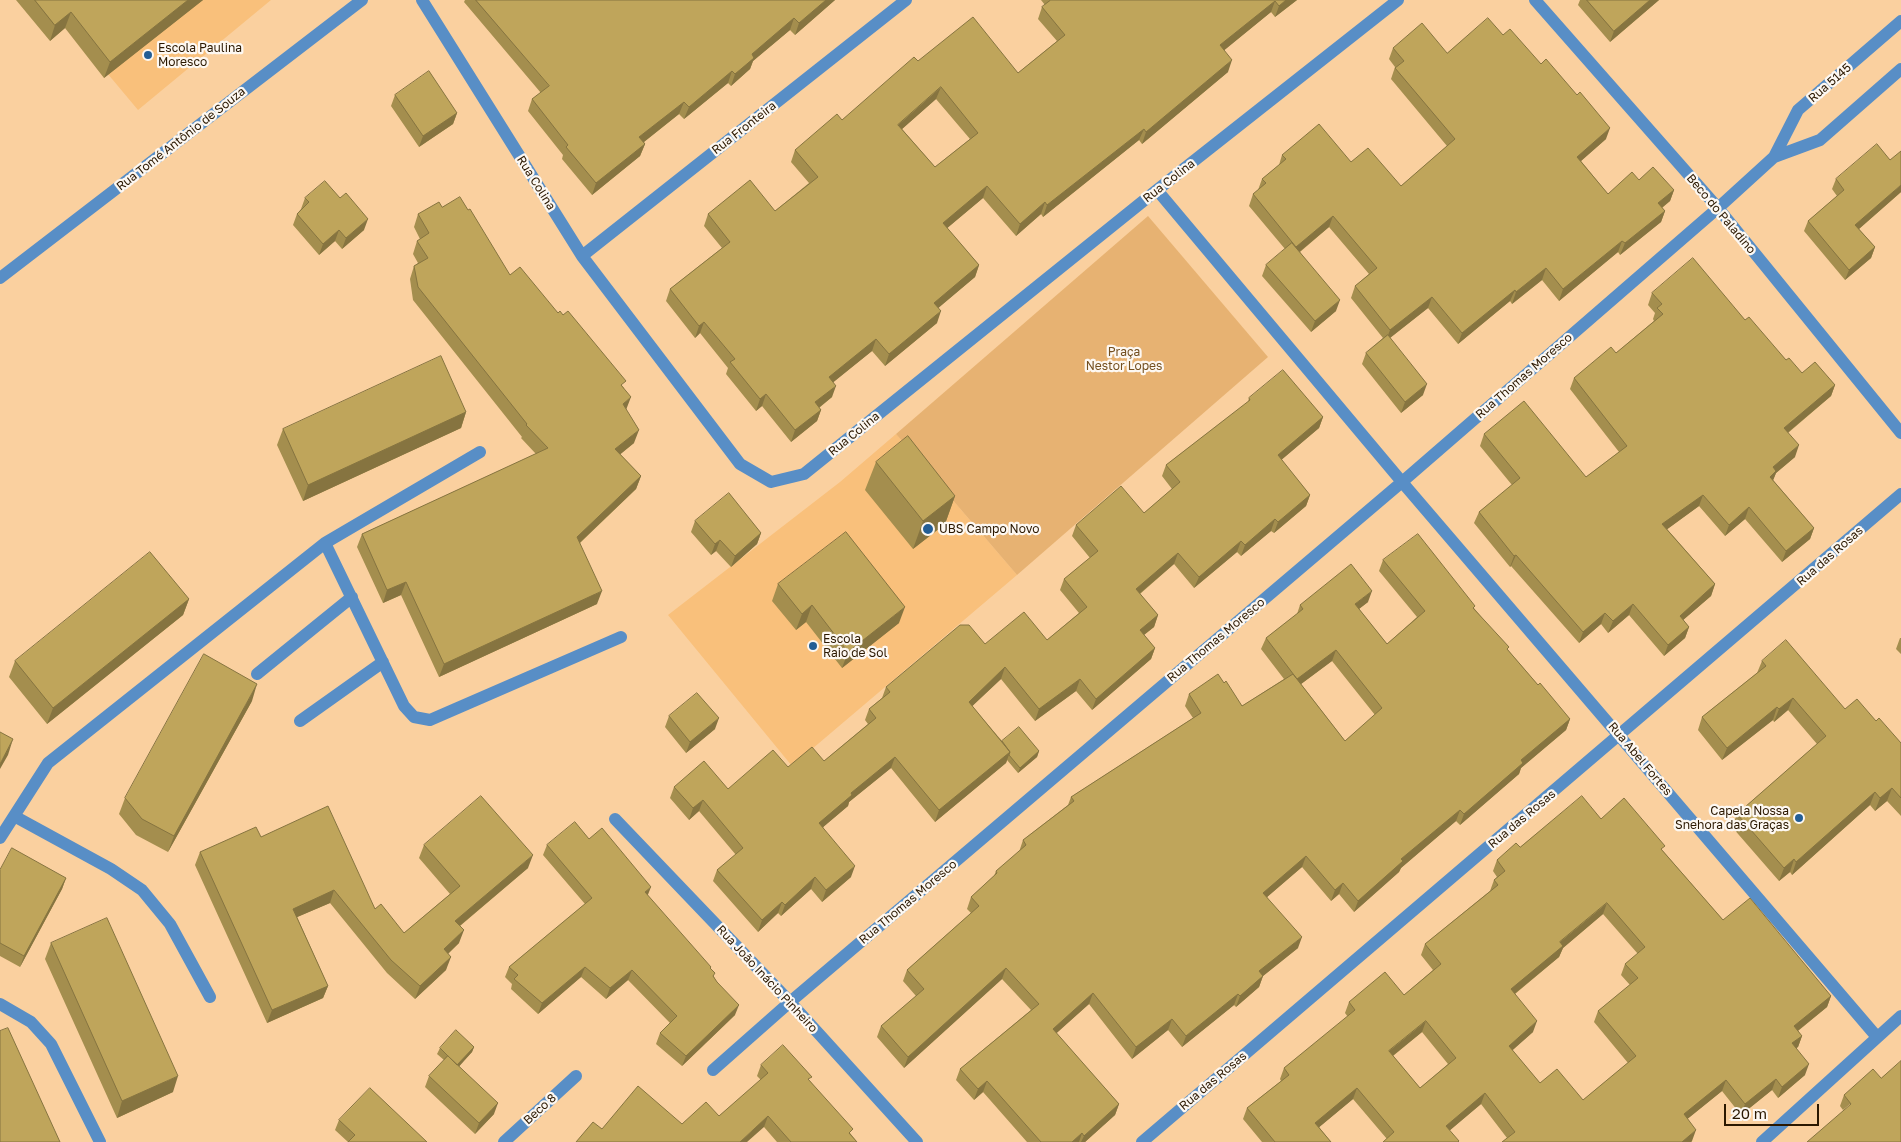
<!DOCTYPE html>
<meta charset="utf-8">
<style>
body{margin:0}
#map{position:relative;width:1901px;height:1142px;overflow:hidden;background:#fad09f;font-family:"Golos Text",sans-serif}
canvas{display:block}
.scale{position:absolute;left:1724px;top:1104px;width:95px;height:22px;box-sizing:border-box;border:2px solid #2b1800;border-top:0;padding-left:6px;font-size:15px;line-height:18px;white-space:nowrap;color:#2b1800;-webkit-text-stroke:4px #fdf8f2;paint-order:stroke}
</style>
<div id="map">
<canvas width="1901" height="1142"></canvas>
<div class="scale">20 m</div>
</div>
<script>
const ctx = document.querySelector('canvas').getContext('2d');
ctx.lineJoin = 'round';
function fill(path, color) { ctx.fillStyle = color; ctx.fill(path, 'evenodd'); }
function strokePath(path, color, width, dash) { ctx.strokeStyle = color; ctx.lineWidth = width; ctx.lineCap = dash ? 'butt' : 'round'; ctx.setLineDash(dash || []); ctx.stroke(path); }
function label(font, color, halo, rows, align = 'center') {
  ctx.font = font + ' "Golos Text",sans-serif'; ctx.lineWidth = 4.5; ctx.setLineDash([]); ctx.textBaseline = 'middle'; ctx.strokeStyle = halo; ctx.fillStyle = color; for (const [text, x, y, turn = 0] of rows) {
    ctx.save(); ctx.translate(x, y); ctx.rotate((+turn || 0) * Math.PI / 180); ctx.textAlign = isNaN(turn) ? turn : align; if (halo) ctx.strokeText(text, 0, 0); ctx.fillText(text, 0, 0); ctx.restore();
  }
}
const built = new Path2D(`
 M46,0H271L138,110Z
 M896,434L1017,575L792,766L668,615L840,482Z`);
const green = new Path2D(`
 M1148,216L1268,357L1017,575L896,434Z`);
const street = new Path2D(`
 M422,0L582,256L740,464L771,482L804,474L1157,190L1398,0
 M1535,0L1718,208L1901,433
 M1774,157L1820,140L1901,69
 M1157,190L1402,482L1877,1037
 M582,256L906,0
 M0,278L362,0
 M325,543L404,706L414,717L430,720L621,637
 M257,674L352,597
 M300,721L383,662
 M14,816L111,869L142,890L170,924L210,997
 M615,819L790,1002L917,1142
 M0,838L48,763L325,543L480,452
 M0,1004L31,1022L51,1044L100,1142
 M713,1070L790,1002L1402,482L1718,208L1774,157L1798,110L1901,21
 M504,1142L576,1076
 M1142,1142L1901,494
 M1762,1142L1901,1016`);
const wall = new Path2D(`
 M16,0H203L104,78L65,28L50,41Z
 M465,0H835L795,35L790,30L753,61L750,69L731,86L728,83L684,119L679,114L644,142L645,144L640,156L592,195L562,159L563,155L528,111L532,99L541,93L464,2Z
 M1041,0H1297L1275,17L1271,12L1224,50L1228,72L1142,144L1139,140L1043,217L1041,214L1016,236L983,198L947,228L979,265L975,277L938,308L937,323L885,366L872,351L833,382L832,397L819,408L821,410L817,421L791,442L762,406L756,411L726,374L728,368L700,333L695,338L666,301L670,289L722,248L704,226L708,214L775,211L809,183L791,162L795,150L842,120L918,61L1018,73L1057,41L1038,19L1042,7L1045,5ZM936,99L970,139L935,167L902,129Z
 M1580,0H1659L1610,42L1578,5Z
 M1503,35L1606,139L1581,161L1608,194L1639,180L1674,190L1670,201L1662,208L1665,211L1661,222L1620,255L1618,252L1559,301L1542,280L1512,304L1510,301L1458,344L1428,308L1390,338L1423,395L1401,413L1362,364L1366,353L1383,338L1351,298L1355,286L1369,274L1329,227L1300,252L1336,311L1311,332L1262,276L1266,265L1285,249L1249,206L1253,194L1258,190L1262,179L1279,165L1282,155L1351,162L1401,186L1447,146L1391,79L1395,67L1389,59L1393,48L1447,53Z
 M395,95L457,113L453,124L419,147L391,106Z
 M1836,179L1901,192L1859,229L1875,247L1871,258L1845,280L1804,231L1808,221L1837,196L1832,189Z
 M305,198L364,230L342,249L335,241L319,255L293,225L297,214L301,209Z
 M442,207L510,275L558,313L563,315L624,388L626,410L634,443L620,454L641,476L636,489L580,543L597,604L439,677L401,595L383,603L357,547L362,534L536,454L521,438L522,437L413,300L410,279L414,266L418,263L413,254L417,241L420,239L414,227L418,214Z
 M1652,293L1745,320L1786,360L1802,373L1835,385L1831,396L1788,433L1795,457L1776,473L1773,480L1814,528L1810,539L1782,562L1745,519L1725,536L1699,506L1667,529L1715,584L1711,596L1683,620L1689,627L1685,638L1664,656L1629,615L1608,633L1601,624L1579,643L1511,566L1510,567L1474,523L1479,512L1512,485L1480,446L1484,434L1586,477L1619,452L1570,389L1574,378L1616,353L1654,321L1653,319L1655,313L1648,305Z
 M1249,398L1323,417L1319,428L1281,460L1310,495L1306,506L1274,533L1271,531L1241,556L1237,552L1194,588L1174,564L1140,594L1158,615L1154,627L1144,635L1155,648L1151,659L1092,710L1076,691L1035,721L1001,679L972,706L1002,741L1039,751L1037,757L1018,773L1007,760L1006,763L935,822L891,768L849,802L848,806L823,827L851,877L822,902L811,889L781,916L778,913L758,932L713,881L717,870L736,855L699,811L689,820L670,798L674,787L728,789L788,767L824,761L868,724L865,720L869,709L882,698L886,687L985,644L1047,640L1079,613L1060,590L1064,579L1090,558L1072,536L1076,525L1144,513L1172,489L1162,476L1166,465L1248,402Z
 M466,412L461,428L303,501L277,445L283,429Z
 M876,462L955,496L945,524L913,549L865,490Z
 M695,521L761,533L757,544L731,567L716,551L711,555L691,532Z
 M1383,560L1474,608L1508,650L1538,685L1570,719L1566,730L1521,768L1519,774L1460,825L1456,821L1401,868L1399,872L1354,912L1339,894L1331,901L1302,867L1267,897L1298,948L1263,976L1259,987L1236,1007L1234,1005L1182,1047L1168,1030L1132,1059L1089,1004L1056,1033L1119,1104L1115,1115L1085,1142H1027L983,1092L974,1100L956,1080L960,1069L1031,1010L1002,979L904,1068L877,1037L881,1026L916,996L903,981L907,970L971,913L967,909L971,897L994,876L996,871L1019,852L1023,840L1068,805L1071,797L1193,718L1185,706L1189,694L1224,683L1242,706L1284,679L1261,649L1266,638L1297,614L1300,605L1368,602L1359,609L1387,644L1417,617L1379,571ZM1332,661L1375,715L1345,741L1301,684Z
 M778,584L899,623L842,668L806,622L796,630L772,601Z
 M189,599L183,615L47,724L9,677L15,661Z
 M1900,638H1901V654L1896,649Z
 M1762,661L1845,709L1876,721L1901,743V816L1887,801L1875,811L1870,805L1792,875L1790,872L1779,881L1732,827L1737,814L1817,744L1788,710L1774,722L1773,720L1722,760L1698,730L1702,717L1757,673Z
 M252,701L168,852L136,835L119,814L125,798Z
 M669,716L715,729L686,753L665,727Z
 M1601,819L1663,851L1723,920L1831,996L1827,1007L1798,1031L1802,1036L1798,1047L1796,1048L1805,1075L1778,1098L1772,1090L1741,1115L1722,1091L1687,1119L1692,1141L1691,1142H1502L1507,1138L1481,1104L1450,1130L1387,1139L1353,1099L1319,1127L1331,1142H1262L1243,1119L1247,1108L1281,1081L1280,1079L1284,1068L1348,1017L1345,1013L1349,1002L1404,995L1433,970L1421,955L1425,944L1490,891L1494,880L1497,877L1493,871L1497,860L1520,847ZM1603,914L1638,954L1625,964L1621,975L1630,985L1598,1011L1594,1022L1628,1063L1583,1100L1540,1083L1512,1050L1533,1032L1515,994L1559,957L1563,948ZM1422,1032L1448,1064L1420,1088L1393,1056Z
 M261,837L375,909L404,933L450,894L419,858L424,845L528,868L460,926L459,943L448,954L446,970L415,999L387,973L330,903L297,917L328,986L323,998L267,1023L195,865L200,852Z
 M589,839L647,895L711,969L714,977L735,1015L682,1066L656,1044L660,1033L670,1023L628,980L606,999L581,977L538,1014L511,989L512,984L505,977L509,967L585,904L543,855L547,845Z
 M0,870L66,878L62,889L20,967L0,956Z
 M51,943L173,1092L117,1118L45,959Z
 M474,1047L472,1052L459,1066L494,1114L475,1134L425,1087L429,1076L444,1060L437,1054L440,1048Z
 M761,1065L810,1081L857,1142H777L764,1127L602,1129L682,1124L719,1116L761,1080L757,1076Z
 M1881,1078L1843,1110L1840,1106L1844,1095Z
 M339,1120L427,1142H348L335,1130Z`);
const shadedWall = new Path2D(`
 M188,0H203L104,78L110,62Z
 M826,0H835L795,35L799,23Z
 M1286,0H1297L1275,17L1279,6Z
 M1650,0H1659L1610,42L1614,31Z
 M1275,1L1271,12L1216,57L1220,45Z
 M71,12L65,28L50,41L55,25Z
 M794,18L790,30L753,61L750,69L731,86L735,74L752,54Z
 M1232,60L1228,72L1142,144L1146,132Z
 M732,71L728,83L684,119L689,107Z
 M941,87L936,99L893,137L898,125Z
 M684,102L679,114L635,149L639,137Z
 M457,113L453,124L419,147L423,136Z
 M1610,128L1606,139L1573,168L1577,157Z
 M1144,129L1139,140L1043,217L1047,205Z
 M645,144L640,156L592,195L596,183Z
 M1901,185V192L1852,235L1855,225Z
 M987,186L983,198L939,235L943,223Z
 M1674,190L1670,201L1654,214L1658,203Z
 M1045,202L1041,214L1016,236L1020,224Z
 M1665,211L1661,222L1620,255L1625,243Z
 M1333,216L1329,227L1292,258L1296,247Z
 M368,219L364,230L342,249L346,238Z
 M339,230L335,241L319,255L323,244Z
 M1622,241L1618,252L1559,301L1563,289Z
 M1875,247L1871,258L1845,280L1849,270Z
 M979,265L975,277L930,315L934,303Z
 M1546,268L1542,280L1512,304L1516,292Z
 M1515,290L1510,301L1458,344L1462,333Z
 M1432,297L1428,308L1386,341L1390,330Z
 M1340,300L1336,311L1311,332L1315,321Z
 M941,311L937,323L885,366L889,354Z
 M704,322L700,333L695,338L699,326Z
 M876,339L872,351L825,389L829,377Z
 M1427,384L1423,395L1401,413L1405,402Z
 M1835,385L1831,396L1780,439L1784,428Z
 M836,386L832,397L811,414L815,402Z
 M766,394L762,406L756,411L760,399Z
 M631,397L626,410L623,404Z
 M821,410L817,421L791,442L795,430Z
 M466,412L461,428L303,501L308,485Z
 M1323,417L1319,428L1273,467L1278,455Z
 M639,430L634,443L611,462L615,449Z
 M1799,445L1795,457L1776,473L1772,483L1766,488L1773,467Z
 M641,476L636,489L572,550L577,537Z
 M1310,495L1306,506L1274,533L1278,522Z
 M1703,495L1699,506L1658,536L1662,524Z
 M955,496L945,524L913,549L923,521Z
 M1749,507L1745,519L1725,536L1729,525Z
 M1275,519L1271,531L1241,556L1245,545Z
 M1814,528L1810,539L1782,562L1786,551Z
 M761,533L757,544L731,567L735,556Z
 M720,540L716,551L711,555L715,544Z
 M1241,541L1237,552L1194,588L1199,577Z
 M1178,553L1174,564L1132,600L1136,589Z
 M1516,555L1511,566L1510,567L1514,556Z
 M406,582L401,595L383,603L387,590Z
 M1715,584L1711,596L1675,627L1680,616Z
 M602,591L597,604L439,677L444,664Z
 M1372,591L1368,602L1351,615L1355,604Z
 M189,599L183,615L47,724L53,708Z
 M1633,604L1629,615L1608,633L1613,621Z
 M812,605L806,622L796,630L802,614Z
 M905,607L899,623L842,668L848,652Z
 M1605,613L1601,624L1579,643L1583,632Z
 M1158,615L1154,627L1136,641L1140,630Z
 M1689,627L1685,638L1664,656L1668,645Z
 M1155,648L1151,659L1092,710L1096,699Z
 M1336,650L1332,661L1293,690L1297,679Z
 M1005,667L1001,679L965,713L969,702Z
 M1080,679L1076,691L1035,721L1039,709Z
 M257,684L252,701L168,852L174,836Z
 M1793,698L1788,710L1774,722L1779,709Z
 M1777,707L1773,720L1722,760L1727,748Z
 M719,718L715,729L686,753L690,742Z
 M1570,719L1566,730L1521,768L1519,774L1460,825L1464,814L1521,760Z
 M13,739L8,755L0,769V764Z
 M1039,751L1037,757L1018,773L1020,768Z
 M1010,752L1006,763L935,822L939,810Z
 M895,757L891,768L849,802L848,806L815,834L819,823L851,793Z
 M1892,788L1887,801L1875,811L1880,798Z
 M1875,792L1870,805L1792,875L1796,862Z
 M703,800L699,811L689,820L693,808Z
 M1460,810L1456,821L1401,868L1399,872L1354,912L1358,901L1401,859Z
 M533,855L528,868L450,934L455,921Z
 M1306,856L1302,867L1259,904L1263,893Z
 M1794,859L1790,872L1779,881L1784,868Z
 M855,866L851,877L822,902L826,890Z
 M815,877L811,889L781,916L785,905Z
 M66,878L62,889L20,967L24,956Z
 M1343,883L1339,894L1331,901L1335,890Z
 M651,887L647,897L645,892Z
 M334,890L330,903L288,921L293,909Z
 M782,902L778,913L758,932L762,920Z
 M1607,903L1603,914L1563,948L1559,957L1507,1000L1511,989L1560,942Z
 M464,930L459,943L439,962L444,949Z
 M1302,937L1298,948L1263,976L1259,987L1236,1007L1240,996L1259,971Z
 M451,957L446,970L415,999L420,986Z
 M585,967L581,977L538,1014L542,1003Z
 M1006,968L1002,979L904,1068L908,1057Z
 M632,970L628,980L606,999L610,988Z
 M328,986L323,998L267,1023L272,1010Z
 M1093,993L1089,1004L1049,1040L1053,1029Z
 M1238,994L1234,1005L1182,1047L1186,1036Z
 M1831,996L1827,1007L1790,1037L1794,1026Z
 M739,1005L735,1015L682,1066L686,1056Z
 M1172,1019L1168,1030L1132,1059L1136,1047Z
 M1426,1021L1422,1032L1385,1062L1389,1051Z
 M1537,1021L1533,1032L1505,1057L1509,1046Z
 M1802,1036L1798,1047L1788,1054L1792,1043Z
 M474,1047L472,1052L455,1071L457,1065Z
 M1809,1064L1805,1075L1778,1098L1782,1087Z
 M178,1076L173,1092L117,1118L122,1101Z
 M1776,1079L1772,1090L1741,1115L1745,1104Z
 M1726,1080L1722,1091L1680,1125L1684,1114Z
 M987,1081L983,1092L974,1100L978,1089Z
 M1357,1088L1353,1099L1311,1134L1315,1123Z
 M1485,1093L1481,1104L1442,1137L1446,1126Z
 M498,1103L494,1114L475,1134L479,1123Z
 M1119,1104L1115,1115L1085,1142H1081L1084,1136Z
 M768,1116L764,1127L747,1142H740Z
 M1696,1130L1692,1141L1691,1142H1682Z
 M1082,1133L1079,1142H1072Z`);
const building = new Path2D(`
 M35,0H188L110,62L71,12L55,25Z
 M476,0H826L799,23L794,18L752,54L754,58L735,74L732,71L689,107L684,102L639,137L645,144L596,183L566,147L568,145L532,99L549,86Z
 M1051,0H1286L1279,6L1275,1L1220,45L1232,60L1146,132L1144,129L1047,205L1045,202L1020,224L987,186L943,223L979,265L934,303L941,311L889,354L876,339L829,377L836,386L815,402L821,410L795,430L766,394L760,399L730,362L735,359L704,322L699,326L670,289L730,242L708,214L750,180L775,211L818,177L795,150L837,114L842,120L914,57L918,61L973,17L1018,73L1065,35L1042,7ZM941,87L978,133L935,167L898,125Z
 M1587,0H1650L1614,31Z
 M1488,18L1503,35L1510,29L1541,64L1546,59L1577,95L1580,92L1610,128L1577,157L1608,194L1632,172L1639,180L1653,167L1674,190L1658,203L1665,211L1625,243L1622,241L1563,289L1546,268L1516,292L1515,290L1462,333L1432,297L1390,330L1355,286L1377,268L1333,216L1296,247L1253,194L1266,183L1262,179L1286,159L1282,155L1319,124L1351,162L1368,148L1401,186L1455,139L1395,68L1404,61L1393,48L1422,23L1447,53Z
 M429,71L457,113L423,136L395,95Z
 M1877,144L1890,160L1901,151V185L1855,225L1875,247L1849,270L1808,221L1844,190L1836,179Z
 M325,181L340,198L346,193L368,219L346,238L339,230L323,244L297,214L309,202L305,198Z
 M460,197L468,210L470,209L510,275L520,267L558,313L560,311L563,315L568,311L626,381L621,385L631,397L623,404L639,430L615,449L641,476L577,537L602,591L444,664L406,582L387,590L362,534L548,448L526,425L527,424L418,287L414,266L428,258L417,241L429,233L418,214L439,202L442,207Z
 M1292,243L1340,300L1315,321L1266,265Z
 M1693,258L1745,320L1749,317L1786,360L1789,358L1802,373L1815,362L1835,385L1784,428L1799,445L1773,467L1776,471L1770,477L1814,528L1786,551L1749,507L1729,525L1703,495L1662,524L1715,584L1680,616L1689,627L1668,645L1633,604L1613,621L1605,613L1583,632L1516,555L1514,556L1479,512L1520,478L1484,434L1524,401L1586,477L1627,446L1574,378L1611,347L1616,353L1663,314L1657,308L1662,304L1652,293Z
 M1388,335L1427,384L1405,402L1366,353Z
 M441,356L466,412L308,485L283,429Z
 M1283,370L1323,417L1278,455L1310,495L1278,522L1275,519L1245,545L1241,541L1199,577L1178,553L1136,589L1158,615L1140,630L1155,648L1096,699L1080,679L1039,709L1005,667L969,702L1010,752L939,810L895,757L851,793L852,795L819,823L855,866L826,890L815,877L785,905L782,902L762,920L717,870L743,848L703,800L693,808L674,787L704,761L728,789L773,750L788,767L812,747L824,761L876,718L869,709L890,692L886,687L960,625H969L985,644L1024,612L1047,640L1087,607L1064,579L1098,551L1076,525L1121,486L1144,513L1180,482L1166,465L1250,400L1249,398Z
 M908,436L955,496L923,521L876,462Z
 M729,493L761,533L735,556L720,540L715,544L695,521Z
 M846,532L905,607L848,652L812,605L802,614L778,584Z
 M1418,534L1475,606L1473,608L1509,647L1507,649L1538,685L1540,683L1570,719L1521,760L1523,763L1464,814L1460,810L1401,859L1403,861L1358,901L1343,883L1335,890L1306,856L1263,893L1302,937L1259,971L1263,976L1240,996L1238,994L1186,1036L1172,1019L1136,1047L1093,993L1053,1029L1119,1104L1084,1136L1082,1133L1072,1142H1041L987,1081L978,1089L960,1069L1039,1004L1006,968L908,1057L881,1026L924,989L907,970L979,906L971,897L997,873L996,871L1026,845L1023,840L1074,801L1071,797L1201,713L1189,694L1218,674L1224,683L1226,681L1242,706L1293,674L1345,741L1382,708L1336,650L1297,679L1266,638L1303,609L1300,605L1351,564L1372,591L1355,604L1387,644L1425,611L1383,560Z
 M150,552L189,599L53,708L15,661Z
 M1786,640L1845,709L1857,699L1876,721L1879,718L1901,743V798L1892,788L1880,798L1875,792L1796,862L1794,859L1784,868L1737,814L1826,736L1793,698L1779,709L1777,707L1727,748L1702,717L1766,666L1762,661Z
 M204,654L257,684L174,836L142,819L125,798Z
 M697,693L719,718L690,742L669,716Z
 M1019,727L1039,751L1020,768L1009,755L1010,752L1002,741Z
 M0,732L13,739L0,764Z
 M481,796L533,855L455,921L464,930L444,949L451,957L420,986L391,960L334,890L293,909L328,986L272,1010L200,852L256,827L261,837L328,806L375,909L381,904L404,933L460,886L424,845Z
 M1582,796L1601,819L1624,798L1665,846L1661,849L1723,920L1750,898L1831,996L1794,1026L1802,1036L1792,1043L1809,1064L1782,1087L1776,1079L1745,1104L1726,1080L1684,1114L1696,1130L1682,1142H1502L1515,1132L1485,1093L1446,1126L1459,1141L1458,1142H1383L1394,1132L1357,1088L1315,1123L1331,1142H1275L1247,1108L1289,1075L1284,1068L1355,1010L1349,1002L1385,972L1404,995L1441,964L1425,944L1498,885L1494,880L1505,871L1497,860L1516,843L1520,847ZM1607,903L1645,947L1625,964L1638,978L1598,1011L1636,1056L1583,1100L1557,1069L1540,1083L1509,1046L1537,1021L1511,989L1563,946L1560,942ZM1426,1021L1456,1058L1420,1088L1389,1051Z
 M575,822L589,839L602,828L651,887L645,892L711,967L710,968L715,973L713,976L717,982L739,1005L686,1056L660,1033L677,1016L632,970L610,988L585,967L542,1003L514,979L518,975L509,967L592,898L547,845Z
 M12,848L66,878L24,956L0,943V870Z
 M107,918L178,1076L122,1101L51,943Z
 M8,1028L60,1142H0V1031Z
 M456,1030L474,1047L457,1065L440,1048Z
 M783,1045L812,1077L808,1079L853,1129L849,1133L857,1142H791L768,1116L740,1142H576L593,1122L602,1129L638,1086L682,1124L706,1102L719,1116L768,1073L761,1065Z
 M448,1056L498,1103L479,1123L429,1076Z
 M1901,1061V1142H1807L1851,1104L1844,1095L1873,1069L1881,1078Z
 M370,1088L427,1142H348L355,1135L339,1120Z`);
const markers = [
 [148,55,5,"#245e95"],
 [928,529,6,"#245e95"],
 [813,646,5,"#245e95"],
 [1799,818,5,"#245e95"]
];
const poiNames = [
 ["Escola Paulina",158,48],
 ["Moresco",158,62],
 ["UBS Campo Novo",939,529],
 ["Escola",823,639],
 ["Raio de Sol",823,653],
 ["Capela Nossa",1789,811,"right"],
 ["Snehora das Graças",1789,825,"right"]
];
const streetNames = [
 ["Rua 5145",1830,83,-41],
 ["Rua Fronteira",744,128,-38],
 ["Rua Tomé Antônio de Souza",181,139,-38],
 ["Rua Colina",1169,181,-38],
 ["Rua Colina",536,183,58],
 ["Beco do Paladino",1721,214,50],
 ["Rua Thomas Moresco",1524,376,-41],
 ["Rua Colina",854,434,-39],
 ["Rua das Rosas",1830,556,-41],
 ["Rua Thomas Moresco",1216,640,-40],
 ["Rua Abel Fortes",1640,759,50],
 ["Rua das Rosas",1522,819,-40],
 ["Rua Thomas Moresco",908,902,-40],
 ["Rua João Inácio Pinheiro",767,979,47],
 ["Rua das Rosas",1213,1081,-40],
 ["Beco 8",540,1109,-42]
];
const parkNames = [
 ["Praça",1124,352],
 ["Nestor Lopes",1124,366]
];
fill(built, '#f9c07b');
fill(green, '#e7b272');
strokePath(street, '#588ec6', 12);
fill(wall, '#a48e4e');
fill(shadedWall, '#867440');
fill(building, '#bfa55b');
strokePath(building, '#867440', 1);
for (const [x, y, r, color] of markers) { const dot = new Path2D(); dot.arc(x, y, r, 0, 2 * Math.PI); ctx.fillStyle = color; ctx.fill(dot); strokePath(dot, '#fdf8f2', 2); }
label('12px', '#2b1800', '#fdf8f2', poiNames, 'left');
label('12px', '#2b1800', '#fdf8f2', streetNames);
label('12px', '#734f1f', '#fdf8f2', parkNames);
</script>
